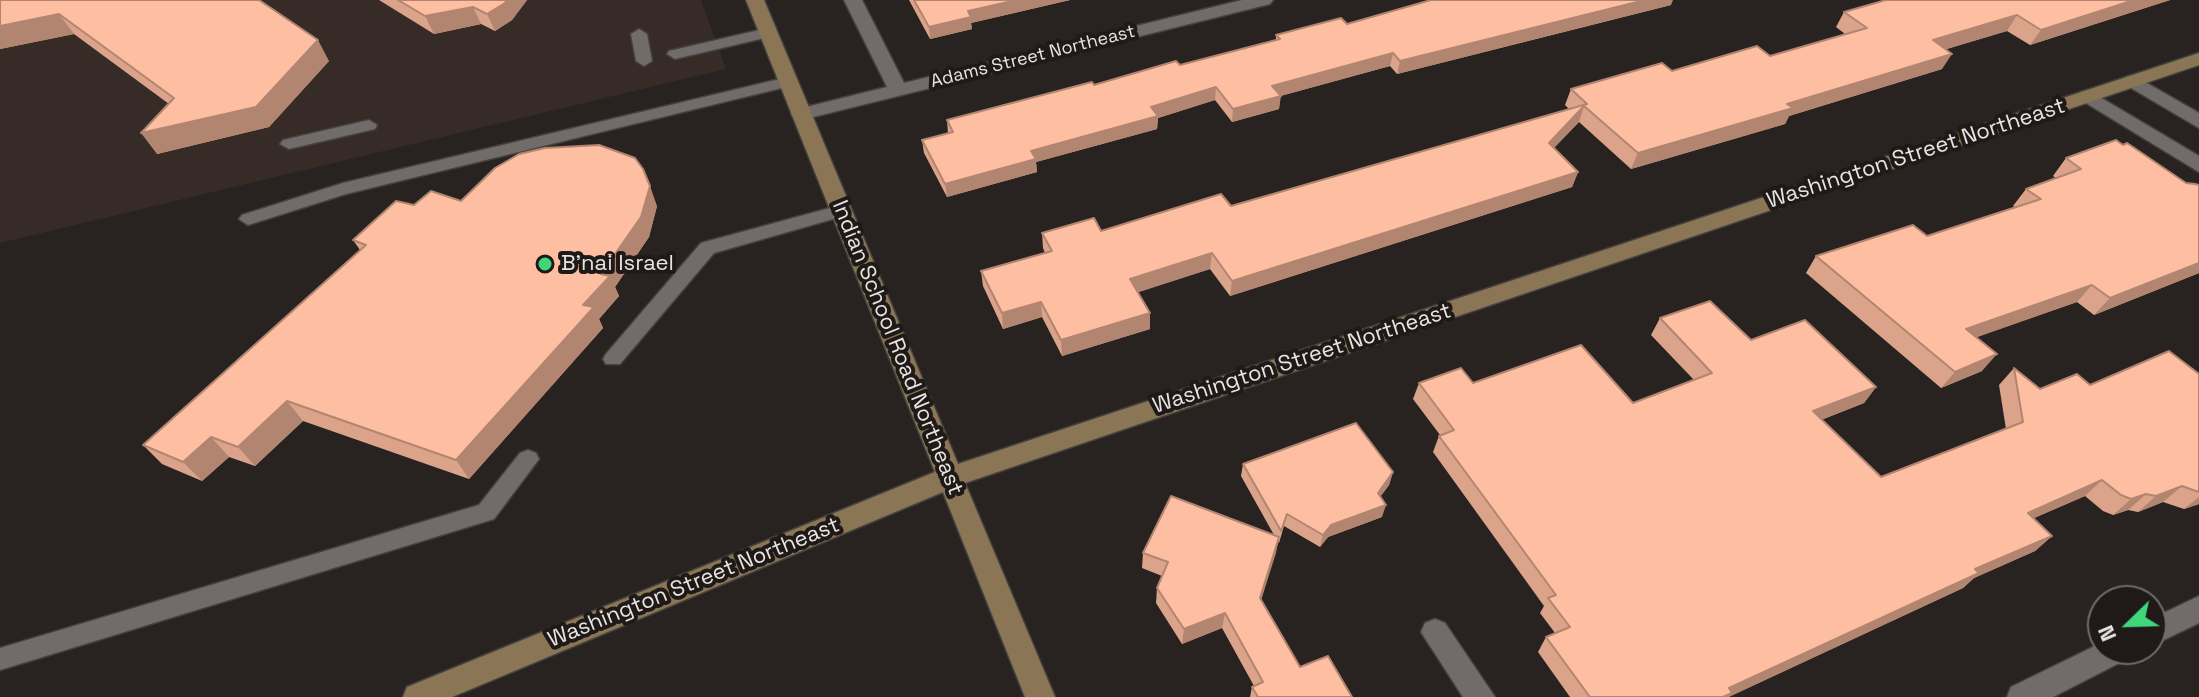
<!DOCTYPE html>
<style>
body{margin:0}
#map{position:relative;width:2199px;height:697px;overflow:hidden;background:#282321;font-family:"Space Grotesk",sans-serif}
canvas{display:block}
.north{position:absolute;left:2087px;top:585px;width:80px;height:80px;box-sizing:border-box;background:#1f1a18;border:2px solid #6f6b69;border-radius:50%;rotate:247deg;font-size:22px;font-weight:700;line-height:32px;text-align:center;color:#e7e4e2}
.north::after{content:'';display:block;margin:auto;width:28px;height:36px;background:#40d77c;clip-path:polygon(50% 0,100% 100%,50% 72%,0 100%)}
</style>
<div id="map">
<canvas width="2199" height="697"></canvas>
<div class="north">N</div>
</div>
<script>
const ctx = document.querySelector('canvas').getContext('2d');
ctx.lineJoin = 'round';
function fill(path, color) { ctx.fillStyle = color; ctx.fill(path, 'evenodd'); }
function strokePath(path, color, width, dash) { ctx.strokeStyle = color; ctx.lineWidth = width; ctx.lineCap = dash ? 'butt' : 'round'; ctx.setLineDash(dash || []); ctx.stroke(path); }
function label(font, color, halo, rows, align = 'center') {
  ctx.font = font + ' "Space Grotesk",sans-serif'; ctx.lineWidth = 8; ctx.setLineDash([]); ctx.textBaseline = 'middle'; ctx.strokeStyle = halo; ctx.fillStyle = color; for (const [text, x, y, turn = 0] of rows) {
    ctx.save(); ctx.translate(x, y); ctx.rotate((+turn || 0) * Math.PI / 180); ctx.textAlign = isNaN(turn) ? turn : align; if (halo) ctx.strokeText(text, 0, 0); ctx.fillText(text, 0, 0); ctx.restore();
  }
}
const built = new Path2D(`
 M0,0H701L726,69L0,243Z`);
const lane = new Path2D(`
 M768,28L773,30V36L675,59L667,54L669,51Z
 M639,29L647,34L652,61L644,66L636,61L631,34Z
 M788,77L794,79V85L346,194L248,225L239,219L242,215L343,183Z
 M369,120L377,125L375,129L289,149L280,144L283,140Z
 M841,205L847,207L850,211L847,215L714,253L620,364H606L603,359L606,354L701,243Z
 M528,450L536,453L539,459L494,519L0,670V648L479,505L520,453Z`);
const street = new Path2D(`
 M844,0H862L904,83L1242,0H1273L1270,4L801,120L794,118L791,114L794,110L887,87Z
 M2133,75L2199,113V128L2126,85L2123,81L2126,77Z
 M2088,90L2199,156V172L2081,100L2078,96L2081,92Z
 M2199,596V623L2151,646V619Z
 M1435,619L1445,623L1495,697H1463L1421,632L1425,623Z
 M2103,642V649H2134L2129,658L2053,697H2007L2011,687Z`);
const secondary = new Path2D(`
 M746,0H764L958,464L2199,53V65L965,483L1055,697H1025L943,492L452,697H403L407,687L935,472Z`);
const wall = new Path2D(`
 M379,0H527L512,20L495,31L481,24L434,34Z
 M909,0H1070L971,23L972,29L930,39Z
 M1886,0H2170L2030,45L2007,31L1946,49L1942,69L1789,116L1785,124L1631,169L1579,122L1554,148L1578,172L1572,187L1230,296L1210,269L1138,292L1150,329L1062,356L1042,317L1003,329L983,286L981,271L1045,253L1043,248L1042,233L1101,231L1231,206L1569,109L1565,105L1571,89L1672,71L1770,56L1845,34L1836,27L1844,12Z
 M0,1L329,61L269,127L157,154L169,104L74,34L0,49Z
 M1671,5L1397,74L1390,66L1280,96L1279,109L1232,122L1215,100L1158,118L1157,129L1036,162L1037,172L947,197L924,153L922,140L948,133L947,120L1180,65L1276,40V35L1347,24Z
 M2116,140L2199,273L2094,315L2077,302L1976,337L1982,371L1941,388L1806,273L1816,256L1927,236L2015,207L2013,206L2026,189L2056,178L2053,176L2066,158Z
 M461,201L657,206L649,237L615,287L619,296L599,319L603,328L469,479L303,421L255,466L229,457L202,481L162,464L143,445L360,250L353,240L414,205Z
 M1660,318L1751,340L1876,387L1864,403L1821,420L1881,477L2006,429L1999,385L2014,368L2040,389L2199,374V504L2184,509L2163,502L2138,512L2128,510L2113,515L2103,511L2085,496L2034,518L2052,536L2035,551L1974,578L1963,588L1728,697H1570L1538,652L1546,637L1555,633L1540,613L1544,606L1433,452L1439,436L1440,435L1413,399L1419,383H1473L1633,403L1694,380L1651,335Z
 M1243,464L1393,472L1389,485L1380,497L1382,517L1328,537L1320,547L1284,526L1279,543L1278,542L1261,600L1300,667L1352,697H1250L1252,687L1254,686L1222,628L1182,644L1156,603L1157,588L1162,576L1142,568L1143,553L1274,535L1241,476Z`);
const shadedWall = new Path2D(`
 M507,0H527L512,20L495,31L487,14Z
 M1017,0H1070L971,23L972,29L930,39L929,27L968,11Z
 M1645,0H1673L1671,5L1397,74L1400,61Z
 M2134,0H2170L2030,45L2041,30Z
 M473,7L481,24L434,34L425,16Z
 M59,14L74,34L0,49V26Z
 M2017,15L2007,31L1924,56L1933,40Z
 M318,40L329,61L269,127L157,154L141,133Z
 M1393,53L1390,66L1270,99L1272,86Z
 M1952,54L1942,69L1789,116L1785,124L1631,169L1638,153L1787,104Z
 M1216,87L1215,100L1158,118L1157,129L1036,162L1037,172L947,197L945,184L1031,151L1151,107Z
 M1281,96L1279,109L1232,122L1233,109Z
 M1584,106L1579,122L1543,159L1549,143Z
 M1578,172L1572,187L1230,296L1232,281Z
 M650,186L657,206L649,237L615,287L619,296L599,319L603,328L469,479L456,460L583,305Z
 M1212,253L1210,269L1130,295V279Z
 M2199,263V273L2094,315L2110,298Z
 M2092,285L2077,302L1952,346L1966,329Z
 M1041,302L1042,317L1003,329L1002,313Z
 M1150,313V329L1062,356L1061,340Z
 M1997,354L1982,371L1941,388L1955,372Z
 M1876,387L1864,403L1801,428L1813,411Z
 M287,401L303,421L255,466L238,447Z
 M211,437L229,457L202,481L183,462Z
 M1393,472L1389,485L1374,505L1378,493Z
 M2102,480L2085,496L2011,528L2028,513Z
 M2182,486L2163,502L2138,512L2156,496Z
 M2146,494L2128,510L2113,515L2131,499Z
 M2199,497V504L2184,509Z
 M1386,505L1382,517L1328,537L1320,547L1323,535L1331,525Z
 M2052,536L2035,551L1974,578L1963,588L1729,697H1721L1729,688L1975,569Z
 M1279,537L1276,553L1257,613L1260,598Z
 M1225,613L1222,628L1182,644L1184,629Z`);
const building = new Path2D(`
 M1,0H259L318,40L256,107L141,133L174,98L59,14L0,26V1Z
 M398,0H507L505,3L487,14L473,7L425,16Z
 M914,0H1017L968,11L971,17L929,27Z
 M1431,0H1645L1400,61L1393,53L1272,86L1281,96L1233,109L1216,87L1151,107L1158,116L1031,151L1036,159L945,184L922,140L953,132L947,120L1092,82L1094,85L1176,61L1180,65L1280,39L1276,35L1341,18L1347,24Z
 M1886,0H2134L2041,30L2017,15L1933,40L1952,54L1787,104L1793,108L1638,153L1584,106L1549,143L1578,172L1232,281L1212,253L1130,279L1150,313L1061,340L1041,302L1002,313L981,271L1052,251L1042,233L1094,218L1101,231L1221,194L1231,206L1587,104L1571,89L1662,63L1672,71L1757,46L1770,56L1867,28L1844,12Z
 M2116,140L2123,145L2127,143L2186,183L2195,184L2199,185V263L2110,298L2092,285L1966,329L1997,354L1955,372L1816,256L1913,225L1927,236L2041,199L2026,189L2081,169L2066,158Z
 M599,145L635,158L643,169L650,186L641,217L601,274L610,276L583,305L594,307L456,460L287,401L238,447L211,437L183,462L143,445L366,245L353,240L396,201L414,205L431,191L461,201L495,168L519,154L545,148Z
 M1710,301L1751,340L1805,320L1876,387L1813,411L1881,477L2023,422L2014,368L2040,389L2077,374L2090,385L2169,351L2199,374V492L2182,486L2156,496L2146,494L2131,499L2121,495L2102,480L2028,513L2052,536L1975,569L1979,573L1729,688L1732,693L1723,697H1590L1546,637L1570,627L1548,598L1556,595L1439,436L1454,430L1419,383L1461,368L1473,383L1581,345L1633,403L1712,373L1660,318Z
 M1356,423L1393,472L1378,493L1386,505L1331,525L1323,535L1287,514L1281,531L1243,464Z
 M1171,496L1279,537L1260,598L1300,667L1328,656L1352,697H1258L1252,687L1263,682L1225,613L1184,629L1157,588L1168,562L1143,553Z`);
const markers = [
 [545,264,8,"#40d77c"]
];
const farStreetnames = [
 ["Adams Street Northeast",1033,57,-14]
];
const streetNames = [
 ["Washington Street Northeast",1916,154,-18],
 ["Indian School Road Northeast",897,348,68],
 ["Washington Street Northeast",1302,359,-18],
 ["Washington Street Northeast",694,583,-22]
];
const poiNames = [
 ["B'nai Israel",561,264]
];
fill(built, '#362b26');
strokePath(lane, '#44413f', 3);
strokePath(street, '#44413f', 3);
strokePath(secondary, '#44413f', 3);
fill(lane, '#716b69');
fill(street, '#716b69');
fill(secondary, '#8a7655');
fill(wall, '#daa38a');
fill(shadedWall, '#b28571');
fill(building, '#febea1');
strokePath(building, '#b28571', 2);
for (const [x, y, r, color] of markers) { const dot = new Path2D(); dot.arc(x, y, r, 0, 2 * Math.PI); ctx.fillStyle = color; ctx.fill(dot); strokePath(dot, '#1f1a18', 3); }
label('18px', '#e7e4e2', '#1f1a18', farStreetnames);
label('22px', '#e7e4e2', '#1f1a18', streetNames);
label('22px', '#e7e4e2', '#1f1a18', poiNames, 'left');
</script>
